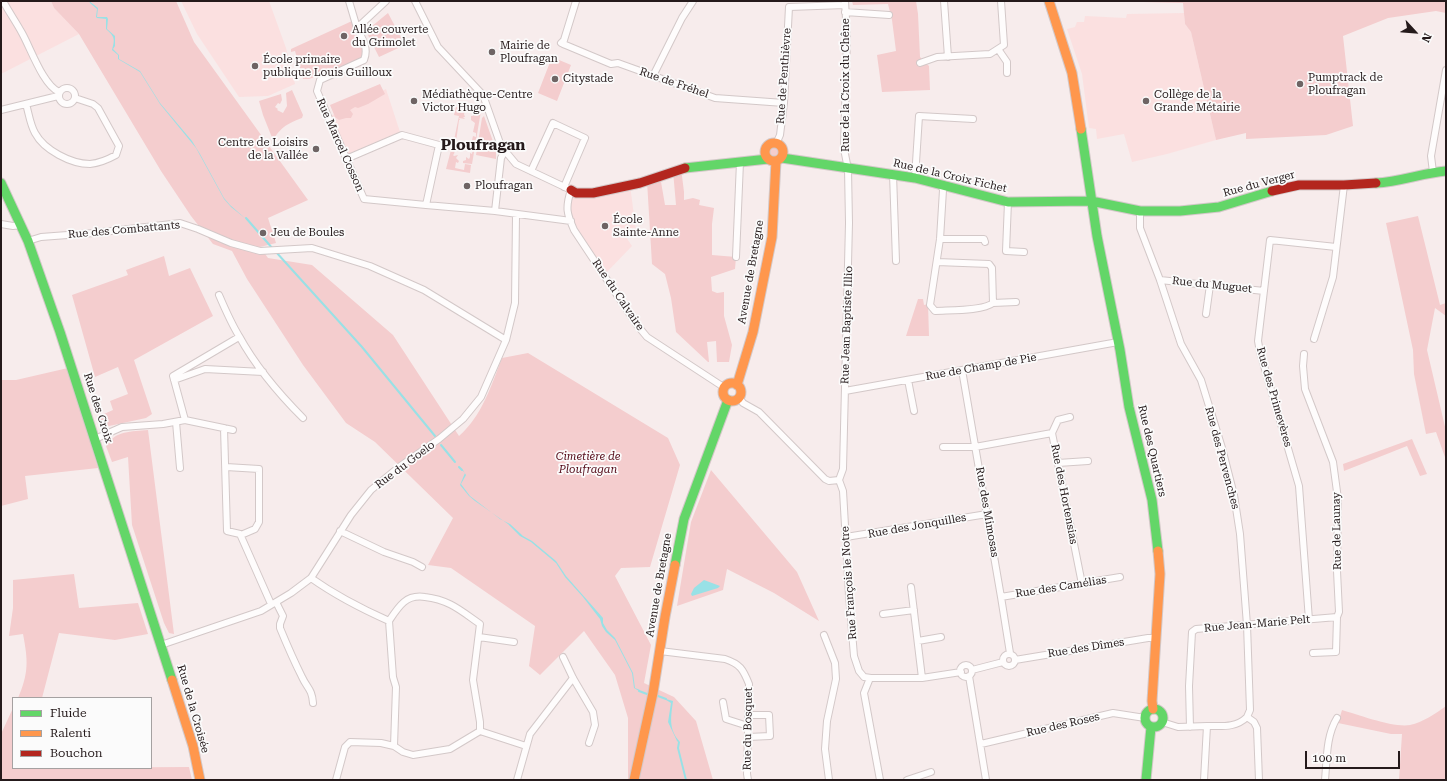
<!DOCTYPE html>
<meta charset="utf-8">
<style>
body{margin:0}
#map{position:relative;width:1447px;height:781px;overflow:hidden;background:#f7ecec;font-family:"Roboto Serif",serif}
canvas{display:block}
.frame{position:absolute;inset:0;border:2px solid #251a1b;pointer-events:none}
.legend{position:absolute;left:12px;top:697px;width:140px;height:72px;box-sizing:border-box;background:#fbfbfb;border:1px solid #a5a1a1;margin:0;padding:5px 7px;list-style:none;font-size:12px;color:#251a1b}
.legend li{display:flex;align-items:center;gap:8px;height:20px}
.legend b{width:20px;border:1px solid #a5a1a1}
.north{position:absolute;left:1395px;top:12px;width:40px;height:40px;-webkit-text-stroke:3px #fbfbfb;paint-order:stroke;rotate:116deg;font-size:11px;font-weight:700;line-height:16px;text-align:center;color:#251a1b}
.north::after{content:'';display:block;margin:auto;width:14px;height:18px;background:#251a1b;clip-path:polygon(50% 0,100% 100%,50% 72%,0 100%)}
.scale{position:absolute;left:1305px;top:751px;width:95px;height:18px;box-sizing:border-box;border:2px solid #251a1b;border-top:0;padding-left:5px;font-size:12px;line-height:14px;white-space:nowrap;color:#251a1b;-webkit-text-stroke:3px #fbfbfb;paint-order:stroke}
</style>
<div id="map">
<canvas width="1447" height="781"></canvas>
<div class="frame"></div>
<ul class="legend">
<li><b style="height:5px;background:#63d668"></b>Fluide</li>
<li><b style="height:5px;background:#ff974d"></b>Ralenti</li>
<li><b style="height:5px;background:#b3261e"></b>Bouchon</li>
</ul>
<div class="north">N</div>
<div class="scale">100 m</div>
</div>
<script>
const ctx = document.querySelector('canvas').getContext('2d');
ctx.lineJoin = 'round';
function fill(path, color) { ctx.fillStyle = color; ctx.fill(path, 'evenodd'); }
function strokePath(path, color, width, dash) { ctx.strokeStyle = color; ctx.lineWidth = width; ctx.lineCap = dash ? 'butt' : 'round'; ctx.setLineDash(dash || []); ctx.stroke(path); }
function label(font, color, halo, rows, align = 'center') {
  ctx.font = font + ' "Roboto Serif",serif'; ctx.lineWidth = 3.5; ctx.setLineDash([]); ctx.textBaseline = 'middle'; ctx.strokeStyle = halo; ctx.fillStyle = color; for (const [text, x, y, turn = 0] of rows) {
    ctx.save(); ctx.translate(x, y); ctx.rotate((+turn || 0) * Math.PI / 180); ctx.textAlign = isNaN(turn) ? turn : align; if (halo) ctx.strokeText(text, 0, 0); ctx.fillText(text, 0, 0); ctx.restore();
  }
}
const built = new Path2D(`
 M1,1H51L54,8L79,34L1,74Z
 M181,1H269L286,48L295,84L268,96L239,97L197,34Z
 M1184,13L1185,24L1191,32L1216,140L1167,154L1132,162L1124,134L1097,139L1096,129L1089,128L1082,74L1067,29L1075,27L1077,22H1084L1085,16L1126,18L1127,14Z
 M386,89L400,132L345,156L328,117Z
 M630,185L636,231L626,237L632,246L605,274L571,221L569,198L576,193Z`);
const green = new Path2D(`
 M51,1H176L194,42L308,200L268,218L276,243L260,247L268,258L312,265L393,335L459,436C482,416 491,386 502,358L528,353L668,438L680,465L650,567L621,568L615,576L651,645L644,683L674,697L696,721L713,780H628V718L615,675L584,631L540,675L529,666L535,626L451,568L428,565L453,518L375,442L346,423L303,365L247,279L232,251L213,244L191,216L161,171L79,34L54,8Z
 M852,1H916L918,14L920,57L929,66L930,90L882,92L877,55L896,51L892,20L888,4L853,5Z
 M1144,1H1446V13L1436,11L1388,18L1343,36L1353,126L1326,135L1246,139V133L1216,140L1191,32L1185,24L1183,3L1143,2Z
 M388,13L405,45L379,57L366,31Z
 M352,21L357,28L365,57L353,64L309,79H303L295,51L291,52V49Z
 M552,57L571,65L557,101L538,93Z
 M380,84L385,94L368,104L358,108L355,107L350,110L353,114L351,118H346L339,120L335,117L330,105Z
 M292,90L303,115L302,118C287,124 282,126 273,140L263,115L259,101L281,94L282,100L280,104L278,103L275,107L278,109L277,110L283,113L287,106L286,93Z
 M456,107L466,108L464,114L465,117H463L465,119L459,118L460,120H459L456,142L454,140L459,116L454,115Z
 M473,110L481,111L472,164L463,163V161L466,160V157L469,159L470,157V153L472,154L474,144H471L473,136L476,137V133L473,132L475,123L471,120V116H473Z
 M484,116L496,150V159L476,155L482,118Z
 M768 152a6 6 0 1 1 12 0a6 6 0 1 1-12 0Z
 M451,150L452,151L455,150L454,154L453,155L454,156L458,155L456,158L459,161L458,163L456,162L455,168L464,170L465,164L471,165L470,173L446,169Z
 M681,168L684,192V200L693,198L700,200L699,205L714,208L712,224V255L736,257L735,269L711,277L712,291L717,293L724,292V316L732,345L729,362H717L716,341L707,342L709,362H708L676,332L671,298L665,274L652,264L647,181L660,176L665,205H676L673,171Z
 M1418,216L1440,305L1446,303V316L1435,308L1427,350L1446,431V460L1436,432L1426,434L1414,374L1413,350L1386,223Z
 M164,256L169,276L190,268L213,316L134,360L152,414L146,418L100,428L97,417L113,410L110,401L128,394L118,367L95,377L72,295L128,275L126,270Z
 M918,299H923L924,305L928,304L929,336H906Z
 M68,368L98,468L25,476L28,499L1,506V380H16Z
 M148,430L174,634L169,633L164,623L132,525L128,457L112,462L106,446C116,430 131,432 148,430Z
 M1412,439L1427,474L1420,476L1407,446L1344,471L1343,464Z
 M711,470L797,572L819,621L774,593L727,569L723,590L677,606L691,522Z
 M74,574L79,608L138,603L148,634L115,640L59,633L42,698H18C29,673 28,660 23,634L9,636L13,608V580Z
 M1446,706V780H1399L1402,734H1391L1338,723L1342,710C1359,715 1394,728 1410,725C1423,722 1435,714 1446,706Z
 M13,708V768L189,767L192,780H1V734Z`);
const water = new Path2D(`
 M89,1L98,8L97,17H107L108,19L107,29L115,36V46L113,49L119,55V59L140,71L160,103L192,141L200,154L224,198L230,205L246,219L231,207L224,199L196,148L160,104L140,72L118,59V55L112,50C115,39 115,37 106,29V19L97,18L96,17L97,9L90,3Z
 M462,470H463L466,475L461,484L470,496L500,519L510,524L523,536L532,541L556,561L566,576L603,618V623L607,630L615,638L633,673L635,688L640,690L639,691L634,688L632,673L615,640L606,632L602,626L600,619L583,597L565,577L556,563L531,542L520,536L508,524L475,501L469,496L460,485L465,473Z
 M704,580L720,586L718,588L692,596L691,594L694,588Z
 M666,699L673,701C671,717 668,729 680,742L679,748L687,780H685L677,748L678,742L677,741L668,722L671,703L666,700Z`);
const stream = new Path2D(`
 M246,218L273,249
 M276,252L362,347L435,436
 M441,445L455,462
 M459,467L462,470
 M639,691L647,694
 M658,696L666,699`);
const street = new Path2D(`
 M3,1C9,12 16,22 22,33C31,49 43,85 59,92
 M349,1L357,28
 M386,1L357,28C362,38 369,48 364,60L320,80L317,91L364,199L426,205
 M415,1L438,47L483,95L501,146L516,164L571,190C565,208 567,214 574,230L637,325L647,337L725,388
 M944,1L948,57
 M845,12L889,15
 M564,40L563,44L568,46L611,64L618,63L715,98L784,103
 M561,43L564,40L576,1
 M998,49L1007,62V73
 M920,63L937,57L990,54L1004,45L1001,1
 M653,76L682,18L693,1
 M59 96a8 8 0 1 1 16 0a8 8 0 1 1-16 0Z
 M26,104C29,114 30,124 35,133C44,150 71,164 90,164C100,163 107,160 116,155L119,146L98,108L93,104L75,98
 M1,110L58,96
 M776,144L780,135L784,103L789,7L845,5
 M346,159L402,135L439,145L426,205L495,211L571,221
 M531,171L553,123L585,138L564,187
 M1433,172L1431,156L1446,70
 M893,174L896,261
 M915,178L919,116L973,119
 M1008,202L1006,251L1024,252
 M495,211L501,158L505,151
 M1140,211V228L1160,280L1181,344L1201,380L1222,448L1234,495L1240,534L1247,625L1250,710L1247,717
 M1,224L13,226L21,225
 M940,239H984L985,242
 M28,241L41,237L94,233L180,223L198,229L231,243L260,251L312,248L370,266L424,290L506,340
 M736,257L740,162
 M937,262L989,264L992,268L993,303C983,311 949,310 935,311L930,305L940,239L943,190L941,184
 M1160,280L1264,291
 M219,295C225,309 231,323 239,336C256,367 279,394 303,418
 M993,303L1016,302
 M1206,314L1210,285
 M1314,339L1333,277L1344,185
 M1304,354L1303,366L1305,389L1333,462L1338,499L1337,571L1339,612L1337,617L1336,652L1313,653
 M962,370L1001,597L1010,653
 M174,380L205,369L263,372
 M908,380L914,411
 M845,391L1118,342
 M739,397L743,403L759,412L825,479L829,481L839,480
 M185,420L173,376L239,337
 M176,422L180,468
 M224,428L227,531L240,534L271,604
 M1052,433L1058,420L1070,417
 M95,439L122,427L163,424L185,420L233,430
 M943,447H975L1052,433L1082,584
 M1058,463L1088,461
 M226,467L259,469V522L255,529L241,535
 M839,480L843,469L849,223L848,169L844,149L847,37L845,1
 M839,480L843,491L849,595L854,656L859,671L864,677L871,678H922L961,672
 M340,531L384,552L413,562L422,567
 M846,537L987,514
 M311,578C335,595 362,609 389,621C393,615 398,607 404,602C410,597 418,596 425,597C450,600 461,611 480,624L473,680L480,722V731
 M911,587L922,678
 M1001,597L1120,577
 M276,602L283,616L280,624V628C287,645 294,661 302,677C307,688 312,689 313,703
 M883,614L914,610
 M1309,620L1299,486L1260,352L1258,341L1270,240L1336,247
 M389,621L393,677L396,687L394,746
 M824,635L835,663L836,679L827,721L825,749L829,780
 M479,637L514,642
 M918,641L941,637
 M161,645L261,611L291,593L311,578L351,515L371,490L399,467L439,439L463,419L481,397L506,340L515,303L516,215
 M660,651L725,659C740,664 743,669 749,684L747,774L748,780
 M1003 660a6 6 0 1 1 12 0a6 6 0 1 1-12 0Z
 M563,657L573,678L593,712L595,725L589,743
 M1015,660L1148,638H1156
 M960 671a6 6 0 1 1 12 0a6 6 0 1 1-12 0Z
 M972,670L1003,662
 M969,676L986,780
 M870,678L864,693L880,780
 M723,702L726,719L748,726
 M1162,722L1178,727L1207,726L1204,780
 M1207,726C1222,726 1236,728 1247,717L1254,722L1257,728L1259,780
 M1190,727L1189,686L1192,632L1196,629L1337,617
 M748,737L770,736L769,715H748
 M981,744L1113,713L1145,718
 M336,780L345,747L350,742L381,743L394,746L403,752L413,755L450,749L480,731L526,746
 M517,780L530,734L573,678
 M907,780L931,772
 M1325,780C1327,759 1326,736 1337,718`);
const fast = new Path2D(`
 M1081,129L1097,236L1120,350L1129,407L1152,500L1158,551
 M782,158L915,178L1008,202L1091,201L1140,211H1180L1219,207L1272,191
 M685,168L768,159
 M1,183L28,241L60,332L172,680
 M1376,183C1400,182 1422,173 1446,171
 M675,565L684,519L728,400
 M1145 718a9 9 0 1 1 18 0a9 9 0 1 1-18 0Z
 M1146,780L1151,727`);
const slow = new Path2D(`
 M1049,1L1072,73L1081,129
 M765 152a9 9 0 1 1 18 0a9 9 0 1 1-18 0Z
 M723 392a9 9 0 1 1 18 0a9 9 0 1 1-18 0Z
 M737,385L753,332L772,237L776,161
 M172,680L193,746L200,780
 M1153,709L1152,701L1160,574L1158,551
 M634,780L653,693L665,617L675,565`);
const jam = new Path2D(`
 M571,190L576,193H593L640,183L685,168
 M1272,191L1299,185H1344L1376,183`);
const markers = [
 [344,36,4,"#6e6464"],
 [492,52,4,"#6e6464"],
 [255,66,4,"#6e6464"],
 [555,79,4,"#6e6464"],
 [1300,84,4,"#6e6464"],
 [414,101,4,"#6e6464"],
 [1146,101,4,"#6e6464"],
 [316,149,4,"#6e6464"],
 [467,186,4,"#6e6464"],
 [605,226,4,"#6e6464"],
 [263,233,4,"#6e6464"]
];
const poiNames = [
 ["Allée couverte",352,30],
 ["du Grimolet",352,43],
 ["Mairie de",500,46],
 ["Ploufragan",500,59],
 ["École primaire",263,60],
 ["publique Louis Guilloux",263,73],
 ["Pumptrack de",1308,78],
 ["Ploufragan",1308,91],
 ["Citystade",563,79],
 ["Médiathèque-Centre",422,95],
 ["Victor Hugo",422,108],
 ["Collège de la",1154,95],
 ["Grande Métairie",1154,108],
 ["Centre de Loisirs",308,143,"right"],
 ["de la Vallée",308,156,"right"],
 ["Ploufragan",475,186],
 ["École",613,220],
 ["Sainte-Anne",613,233],
 ["Jeu de Boules",271,233]
];
const streetNames = [
 ["Rue de Penthièvre",784,76,-86],
 ["Rue de Fréhel",674,83,19],
 ["Rue de la Croix du Chêne",846,85,-90],
 ["Rue Marcel Cosson",340,145,66],
 ["Rue de la Croix Fichet",950,176,13],
 ["Rue du Verger",1259,184,-15],
 ["Rue des Combattants",124,230,-5],
 ["Avenue de Bretagne",751,272,-80],
 ["Rue du Muguet",1212,285,6],
 ["Rue du Calvaire",618,295,56],
 ["Rue Jean Baptiste Illio",847,325,-88],
 ["Rue de Champ de Pie",981,367,-10],
 ["Rue des Primevères",1274,397,74],
 ["Rue des Croix",98,408,72],
 ["Rue des Quartiers",1152,451,77],
 ["Rue des Pervenches",1222,458,75],
 ["Rue du Goelo",405,465,-37],
 ["Rue des Hortensias",1064,494,79],
 ["Rue des Mimosas",987,512,80],
 ["Rue des Jonquilles",917,526,-10],
 ["Rue de Launay",1337,531,-91],
 ["Rue François le Notre",849,583,-94],
 ["Avenue de Bretagne",659,585,-80],
 ["Rue des Camélias",1061,587,-9],
 ["Rue Jean-Marie Pelt",1257,624,-5],
 ["Rue des Dîmes",1086,648,-9],
 ["Rue de la Croisée",193,709,74],
 ["Rue des Roses",1063,725,-13],
 ["Rue du Bosquet",748,729,-89]
];
const parkNames = [
 ["Cimetière de",588,457],
 ["Ploufragan",588,470]
];
const districtNames = [
 ["Ploufragan",483,146]
];
fill(built, '#fbe0e0');
fill(green, '#f4cdce');
fill(water, '#98e1e6');
strokePath(stream, '#98e1e6', 2);
strokePath(street, '#d3c8c8', 8);
strokePath(fast, '#d3c8c8', 11);
strokePath(slow, '#d3c8c8', 11);
strokePath(jam, '#d3c8c8', 11);
strokePath(street, '#fefcfc', 6);
strokePath(fast, '#63d668', 9);
strokePath(slow, '#ff974d', 9);
strokePath(jam, '#b3261e', 9);
for (const [x, y, r, color] of markers) { const dot = new Path2D(); dot.arc(x, y, r, 0, 2 * Math.PI); ctx.fillStyle = color; ctx.fill(dot); strokePath(dot, '#fbfbfb', 1.5); }
label('11px', '#251a1b', '#fbfbfb', poiNames, 'left');
label('11px', '#251a1b', '#fbfbfb', streetNames);
label('italic 11px', '#550b19', '#fbfbfb', parkNames);
label('bold 15px', '#251a1b', '#fbfbfb', districtNames);
</script>
